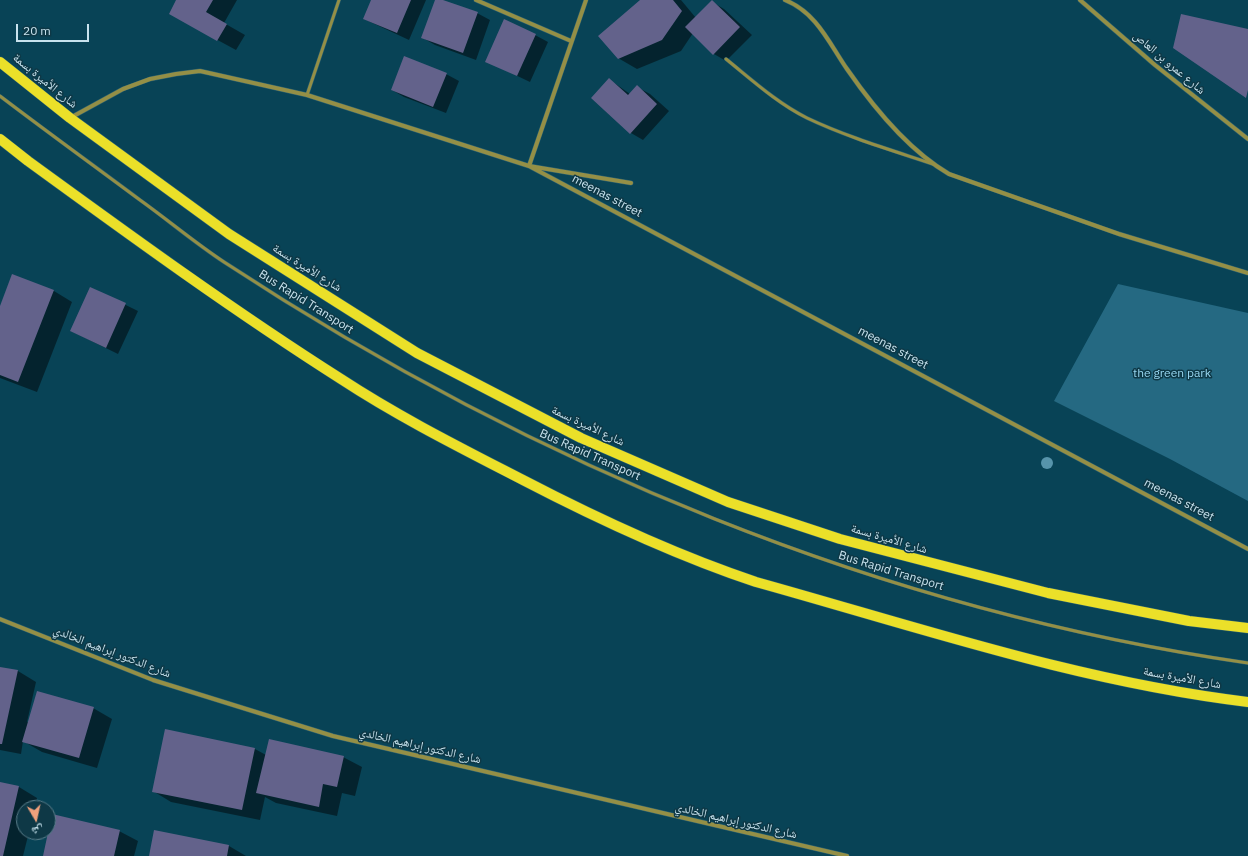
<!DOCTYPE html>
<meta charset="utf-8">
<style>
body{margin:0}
#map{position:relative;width:1248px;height:856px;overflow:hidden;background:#084356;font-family:"IBM Plex Sans","Noto Naskh Arabic",sans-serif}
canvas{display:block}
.north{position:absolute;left:16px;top:800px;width:40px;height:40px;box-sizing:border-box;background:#0e3846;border:1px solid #587c89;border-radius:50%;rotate:171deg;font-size:11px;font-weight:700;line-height:16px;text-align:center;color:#c8e3ee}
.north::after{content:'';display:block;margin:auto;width:14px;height:18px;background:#f1a17c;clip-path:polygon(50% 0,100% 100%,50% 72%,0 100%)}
.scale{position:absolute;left:16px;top:24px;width:73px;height:18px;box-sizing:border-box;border:2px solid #c8e3ee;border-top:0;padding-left:5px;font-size:12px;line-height:14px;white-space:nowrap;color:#c8e3ee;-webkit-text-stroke:3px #0e3846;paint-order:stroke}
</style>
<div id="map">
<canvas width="1248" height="856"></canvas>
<div class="north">ش</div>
<div class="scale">20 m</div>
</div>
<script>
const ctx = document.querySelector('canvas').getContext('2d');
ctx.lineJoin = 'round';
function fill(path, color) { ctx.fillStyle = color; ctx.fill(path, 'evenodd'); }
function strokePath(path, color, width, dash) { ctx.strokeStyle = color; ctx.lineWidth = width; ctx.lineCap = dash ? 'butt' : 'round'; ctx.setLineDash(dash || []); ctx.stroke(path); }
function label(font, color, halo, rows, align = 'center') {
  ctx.font = font + ' "IBM Plex Sans","Noto Naskh Arabic",sans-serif'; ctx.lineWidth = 3; ctx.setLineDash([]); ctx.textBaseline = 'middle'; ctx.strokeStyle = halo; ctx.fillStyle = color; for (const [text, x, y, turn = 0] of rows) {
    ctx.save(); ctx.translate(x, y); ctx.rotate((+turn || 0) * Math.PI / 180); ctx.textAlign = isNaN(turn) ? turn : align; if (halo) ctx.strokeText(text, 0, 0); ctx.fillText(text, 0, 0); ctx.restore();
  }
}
const green = new Path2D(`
 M1118,284L1248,313V501L1170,459L1054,401Z`);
const shadow = new Path2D(`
 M178,0H237L224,23L245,35L236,50L188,24Z
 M373,0H426L409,40L364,19Z
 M436,0L477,13L490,20L476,60L435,45L423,38Z
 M641,0H681L696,18L712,2L724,9L752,35L726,61L714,54L693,33L681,51L637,69L618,58Z
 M535,35L548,42L530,82L486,61Z
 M446,74L459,81L446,113L404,97L392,90Z
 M610,80L630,94L637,87L650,94L669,111L643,140L631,133L593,98Z
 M13,276L54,291L72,302L37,392L0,378V309Z
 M91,288L138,311L118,354L71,331Z
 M0,668L18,671L36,682L27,722L93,708L112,719L97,768L42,752L23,741L21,754L0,750Z
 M255,749L266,755L343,757L362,767L355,796L342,793L337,816L276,803L265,797L260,820L171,802L153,791Z
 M0,783L19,787L37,798L35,808H24V832H29L23,856H0Z
 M119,831L138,841L134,856H44Z
 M229,846L246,856H150Z`);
const building = new Path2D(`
 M176,0H213L206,12L227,24L217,41L169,14Z
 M371,0H411L397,33L363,19Z
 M435,0H443L478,12L463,53L421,38Z
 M640,0H673L682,11L662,40L618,59L598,36Z
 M712,0L740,27L713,55L685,27Z
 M1181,14L1248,29V90L1246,98L1173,48Z
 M504,19L536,34L517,76L485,62Z
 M404,56L447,73L433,107L391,90Z
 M609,78L628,95L637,85L657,104L630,134L591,98Z
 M12,274L54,290L18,382L0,375V306Z
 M90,287L126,303L106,348L70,331Z
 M0,667L18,670L2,744H0Z
 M37,691L94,707L79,758L22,742Z
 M165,729L255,748L242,810L152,792Z
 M269,739L344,756L337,787L323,784L319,807L256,793Z
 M0,782L19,786L3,856H0Z
 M52,814L120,830L114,856H43Z
 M154,830L229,845L227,856H149Z`);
const service = new Path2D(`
 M726,59C752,80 777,103 807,118C847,137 891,150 933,164
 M307,95L339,0
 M0,96C46,131 93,165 140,200C168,220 195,243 224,262C533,465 881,610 1248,663`);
const minor = new Path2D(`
 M476,0L571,41
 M586,0L529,166L1248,549
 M785,0C817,13 829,43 847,69C874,108 908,150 949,174L1119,234L1248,273
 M1080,0L1155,65L1248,139
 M70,118L123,89L150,79L176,74L200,71L307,95L529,166L631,183
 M0,619L153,680L333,736L847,856`);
const primary = new Path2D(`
 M0,62L70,118L229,234L417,353L581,438L728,502L840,539L1048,593L1189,621L1248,628
 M0,139L28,161C131,236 234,311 341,379C399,417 461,448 523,480C598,519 675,555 756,582C918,627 1080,682 1248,702`);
const trees = [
 [1047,463]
];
const streetNames = [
 ["شارع عمرو بن العاص",1169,63,40],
 ["شارع الأميرة بسمة",45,81,39],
 ["meenas street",607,196,28],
 ["شارع الأميرة بسمة",307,268,32],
 ["Bus Rapid Transport",306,302,32],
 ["meenas street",893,348,28],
 ["شارع الأميرة بسمة",588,426,25],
 ["Bus Rapid Transport",590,455,24],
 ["meenas street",1179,500,28],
 ["شارع الأميرة بسمة",889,539,16],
 ["Bus Rapid Transport",891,571,17],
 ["شارع الدكتور إبراهيم الخالدي",112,652,21],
 ["شارع الأميرة بسمة",1182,678,10],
 ["شارع الدكتور إبراهيم الخالدي",420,746,13],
 ["شارع الدكتور إبراهيم الخالدي",736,821,13]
];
const parkNames = [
 ["the green park",1172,374]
];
fill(green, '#256982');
fill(shadow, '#0007');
fill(building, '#63628b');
strokePath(service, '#2b6071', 4);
strokePath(minor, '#2b6071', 5);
strokePath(primary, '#2b6071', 11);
strokePath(service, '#948f46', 3);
strokePath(minor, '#948f46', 4);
strokePath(primary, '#ebe029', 10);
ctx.fillStyle = '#5794ab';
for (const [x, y] of trees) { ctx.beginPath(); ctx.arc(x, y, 6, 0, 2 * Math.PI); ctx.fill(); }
label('12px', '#c8e3ee', '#0e3846', streetNames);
label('12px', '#97d6f0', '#0e3846', parkNames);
</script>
